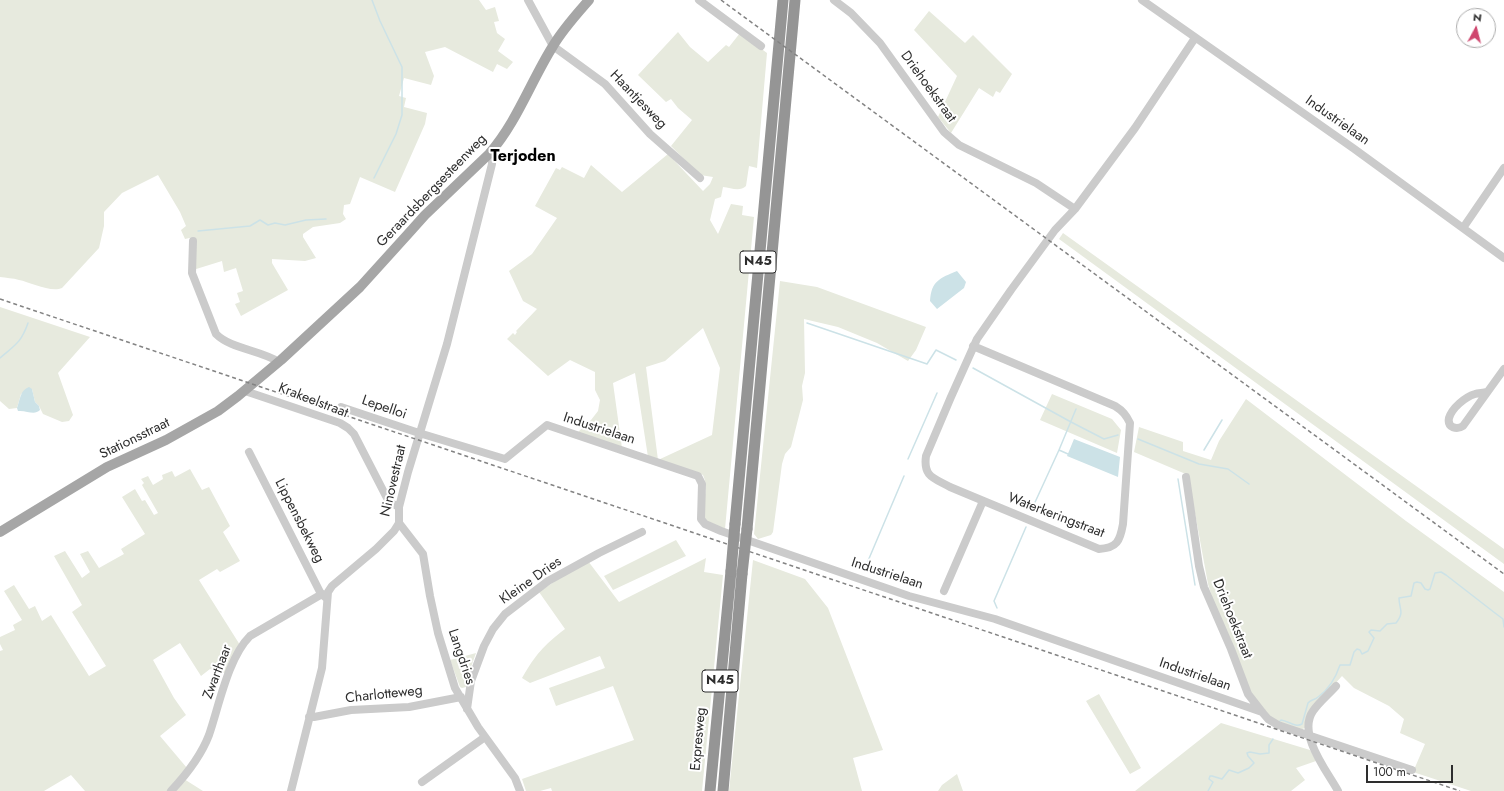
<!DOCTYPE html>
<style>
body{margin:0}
#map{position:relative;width:1504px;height:791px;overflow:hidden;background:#fff;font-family:Jost,sans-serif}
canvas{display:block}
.north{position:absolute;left:1456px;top:8px;width:40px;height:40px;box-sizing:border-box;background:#fff;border:1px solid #ababab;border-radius:50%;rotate:7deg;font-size:11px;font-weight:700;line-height:16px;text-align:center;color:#2e2e2e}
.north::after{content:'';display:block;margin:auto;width:14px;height:18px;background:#cf466e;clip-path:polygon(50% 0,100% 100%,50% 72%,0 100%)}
.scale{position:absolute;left:1366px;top:765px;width:87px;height:18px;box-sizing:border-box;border:2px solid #2e2e2e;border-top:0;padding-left:5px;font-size:12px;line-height:14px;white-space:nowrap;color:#2e2e2e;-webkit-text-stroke:3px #fff;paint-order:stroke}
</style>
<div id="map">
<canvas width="1504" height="791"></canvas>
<div class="north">N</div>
<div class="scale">100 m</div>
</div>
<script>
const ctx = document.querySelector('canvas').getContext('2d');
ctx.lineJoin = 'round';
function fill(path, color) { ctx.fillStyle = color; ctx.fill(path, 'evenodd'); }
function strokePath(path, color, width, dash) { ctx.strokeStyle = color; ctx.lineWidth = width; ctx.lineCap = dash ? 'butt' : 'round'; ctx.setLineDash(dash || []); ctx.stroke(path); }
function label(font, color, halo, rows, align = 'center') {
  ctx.font = font + ' Jost,sans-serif'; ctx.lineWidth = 4; ctx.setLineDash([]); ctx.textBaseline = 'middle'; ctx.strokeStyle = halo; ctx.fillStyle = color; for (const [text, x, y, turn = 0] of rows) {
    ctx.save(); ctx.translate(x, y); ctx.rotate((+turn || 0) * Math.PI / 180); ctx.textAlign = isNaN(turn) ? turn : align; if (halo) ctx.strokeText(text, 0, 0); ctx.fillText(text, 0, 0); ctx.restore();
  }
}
const green = new Path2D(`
 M0,0H479L486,10L495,7L499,21L494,22L497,33L505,39L498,51L513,62L507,69L497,64L493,72L445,47L425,52L434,76L431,85L404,78L399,96L406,98L404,107L427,113L425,124L395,192L360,177L350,204L344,205L343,214L346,219L340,223L313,227L303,234V237L316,258L305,261L272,259V263L288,290L241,316L235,304L240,302L237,293L243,291L236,268L224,272L222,261L193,270L194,237L185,239L181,230L186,226L180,212L158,175L122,193L104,212V226L99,248L62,288C51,293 30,282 19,280C13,278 6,278 0,277Z
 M929,11L965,43L973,35L1012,74L1000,93L996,91L993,97L979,88L951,133L938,117L957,76L914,30Z
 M678,32L690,47L708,62L726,45L729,47L740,33L767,53L757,168L749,166L746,186C740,192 731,188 723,187L721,197L715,199L710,220L718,234L731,204L743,206L742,215L754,217L725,529C682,518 715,501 703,475L695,472L648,457L635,373L613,383L622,448L578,432L591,420L598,411L600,400L595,390V372L570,360L548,376L507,339L513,333L515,335L517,332L516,331L537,309L523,301L509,271L532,254L557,218L535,206L556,168L560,170L562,167L584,178L591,165L622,192L668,154L703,191L710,184L713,177L700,175L671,146L692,120L678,108L671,99L666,102L638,75ZM703,328L720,368L712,435L658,460L646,367L665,361Z
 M1063,233L1504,549V564L1059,239Z
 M780,281L817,287L926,327L916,350L908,361L877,343L838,327L804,319L805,373L802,386L803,400L791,447L785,454L782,464L773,532L771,535L758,539L754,534Z
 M0,307L90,337L58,373L73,415L69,421L62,422L43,414L39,406L35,402L32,389L21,394L17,408L9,409L0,401Z
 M1052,394L1112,419L1121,430L1117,453L1040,420Z
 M1246,399L1406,521L1504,592V791H1471L1413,772L1425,744L1400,733L1404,719L1389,706L1354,688L1342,676L1317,704L1305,728L1300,730L1275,721L1259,706L1252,695L1213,600L1208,584L1188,475L1134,452L1139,427L1183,442V451L1211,460L1219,441Z
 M190,469L202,490L209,487L230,526L223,532L240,561L220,572L217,569L199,580L240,645L227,674L210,669L201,676L180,643L153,660L174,698L186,715L160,736L187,768L168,791H85L71,775L44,791H0V651L3,650L0,644V637L15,630L13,625L22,620L4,591L14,585L29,609L35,606L42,621L51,615L89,676L106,666L72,612L82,605L54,556L65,551L82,578L90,572L80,554L88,551L99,568L124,554L121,549L145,534L122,497L135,489L142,501L145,500L154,515L158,513L142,485L144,483L141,479L148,476L153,485L163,479L162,475L172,471L175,477Z
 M676,540L686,556L613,590L604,576Z
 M706,558L704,572L723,575L702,791H552L551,788L540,791H526L522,779L634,740L613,686L556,706L549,688L605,668L600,656L530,683L522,678C536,654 543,646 565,629L539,592L564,575L588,561L619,602Z
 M753,560L805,579L828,608L883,750L853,758L862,791H729Z
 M476,653L471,667L466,687L462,688L460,687L450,660Z
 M1099,694L1141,768L1130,774L1086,701Z
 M1221,723L1310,750L1316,761L1296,768L1305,780L1291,791H1135Z
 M957,774L963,791H938L942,785Z
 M184,779L203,791H173Z`);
const water = new Path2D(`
 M957,271L966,282L964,288L937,309L930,301C931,281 940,278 957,271Z
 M29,387L32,389L35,402L39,406L40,410C34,416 27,410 18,411L17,408C20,400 20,390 29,387Z
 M1074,439L1120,457L1118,477L1067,456Z`);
const stream = new Path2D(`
 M372,0L380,21L402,67V115L396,134L374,178
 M198,231L250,226L260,220L268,225L275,223L285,225L306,220L326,219
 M807,323L927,364L936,350L956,360
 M0,358C15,345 21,343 28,323
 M973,368L1071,422L1104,439L1118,435
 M1138,439L1199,464L1228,469L1249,484
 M1059,450L1076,409
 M1204,450L1222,420
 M908,459L937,393
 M1178,479L1195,585
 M1031,511L1059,450L1068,454
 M865,568L904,476
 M997,608L994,601L1026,527
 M1279,722L1281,720C1289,721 1295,728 1302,724L1308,703C1311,699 1315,700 1318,697C1328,690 1336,677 1340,665H1350L1354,652L1357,649L1360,650L1362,654L1368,651L1374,638L1369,632L1371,630L1380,631L1387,624L1396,623C1405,612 1399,609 1399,598L1411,596L1414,583L1417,582L1421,583L1425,589L1428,590L1430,589L1435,573L1441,572L1446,575L1495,613L1503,619L1504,627
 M1208,791L1213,782L1209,779L1210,776H1212L1222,779L1229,770L1238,773L1249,768L1254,763L1248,756L1247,753L1250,752L1260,754L1269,753V745L1273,739`);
const minor = new Path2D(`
 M528,0L553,46L605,84L650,134L700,178
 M699,0L761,46
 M834,0L851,13L880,43L944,132L959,145L1036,183L1075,209
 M1142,0L1353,148L1504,258
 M1463,228L1504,168
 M193,241L192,273L216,334C231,349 260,350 279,362
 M973,346L1115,406C1123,411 1126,415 1130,423L1123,524C1120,541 1117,548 1099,549L950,487C934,478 923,477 926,456C942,417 959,378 977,339L1011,290L1055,230L1075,209L1135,128L1195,38
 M245,391L340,423L348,428L354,434L389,502L399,507
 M1487,392C1483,393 1478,393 1475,394C1465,397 1452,408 1449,418C1447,428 1457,430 1463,426L1504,369
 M341,407L419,433L505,459L547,425L698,476L702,484L701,519L705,524L721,531L909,596L995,619L1262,712
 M249,452L320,592L326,598
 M1186,477L1199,566L1204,587L1231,649L1248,694L1262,712L1268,719L1278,725L1412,770
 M399,523L423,554L430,596L438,633L455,688L478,727L515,778L520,791
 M944,591L983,501
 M1336,686C1329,694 1319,702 1313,711C1297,734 1327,771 1338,791
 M467,709L471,681L484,646L493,629L505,614L548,581L599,553L642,532
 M309,717H314L351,710L409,707L461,697
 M422,782L485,737
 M171,791C186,775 201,756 209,735C219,706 228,658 250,636L322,594
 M291,791L322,668L328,592L332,586L376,549L394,531L399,523V507L408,472L447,344L492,164V158L489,154`);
const major = new Path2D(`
 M0,532L107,467L166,440L218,411L238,396L281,360L360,287L408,234L425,215L489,154C517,122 531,81 553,46C563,29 576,15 589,0`);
const highway = new Path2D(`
 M735,524L783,0
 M747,529L795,0
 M710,791L731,571
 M723,791L742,574`);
const rail = new Path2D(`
 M721,0L1504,574
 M0,299L1460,791`);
const highwayBridge = new Path2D(`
 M731,571L735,524
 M742,574L747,529`);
const shields = [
 [758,262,36],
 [720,681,36]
];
const shieldNames = [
 ["N45",758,262],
 ["N45",720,681]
];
const streetNames = [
 ["Driehoekstraat",928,87,54],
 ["Haantjesweg",638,100,46],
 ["Industrielaan",1337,121,35],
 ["Geraardsbergsesteenweg",432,191,-46],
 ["Krakeelstraat",313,401,21],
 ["Lepelloi",384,408,19],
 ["Industrielaan",599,429,18],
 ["Stationsstraat",135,439,-26],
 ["Ninovestraat",394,481,-77],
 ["Waterkeringstraat",1056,516,21],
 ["Lippensbekweg",299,521,63],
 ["Industrielaan",887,574,18],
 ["Kleine Dries",531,581,-35],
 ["Driehoekstraat",1232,619,68],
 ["Langdries",461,657,71],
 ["Zwarthaar",218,672,-69],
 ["Industrielaan",1195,675,19],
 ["Charlotteweg",384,695,-6],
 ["Expresweg",699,739,-85]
];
const quarterNames = [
 ["Terjoden",523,157]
];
fill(green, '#e7eade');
fill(water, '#cce2e7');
strokePath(stream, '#cce2e7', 1.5);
strokePath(minor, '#cbcbcb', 8);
strokePath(major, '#a6a6a6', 10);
strokePath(highway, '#959595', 11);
strokePath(rail, '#838383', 1.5, [4, 3]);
strokePath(highwayBridge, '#959595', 11);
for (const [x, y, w] of shields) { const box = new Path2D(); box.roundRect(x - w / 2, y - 11, w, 22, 3); ctx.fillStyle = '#fff'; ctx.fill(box); strokePath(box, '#2e2e2e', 1); }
label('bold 13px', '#2e2e2e', null, shieldNames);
label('14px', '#2e2e2e', '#fff', streetNames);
label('bold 16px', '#000', '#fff', quarterNames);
</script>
